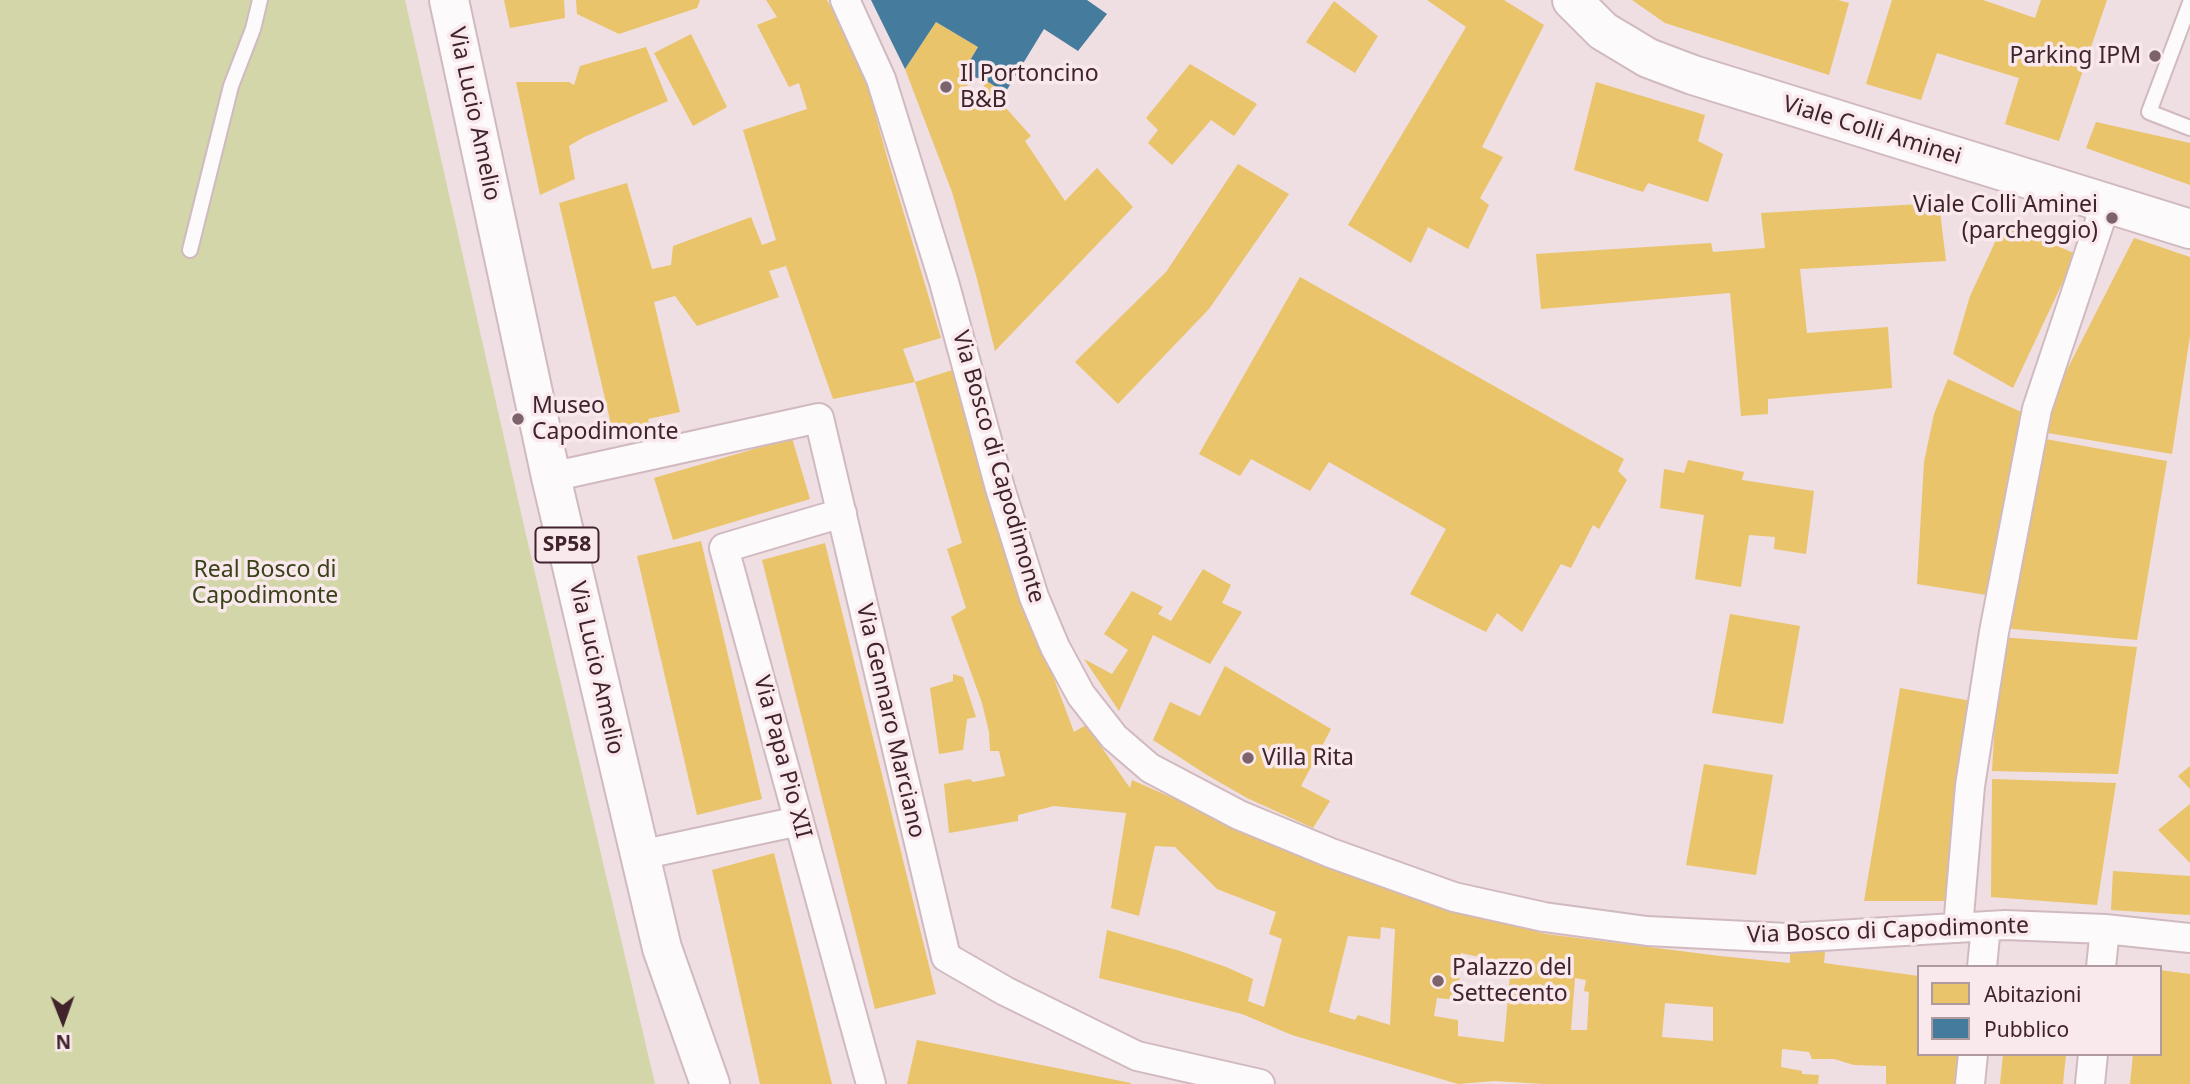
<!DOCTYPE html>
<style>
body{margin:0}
#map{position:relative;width:2190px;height:1084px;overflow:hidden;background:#efdee2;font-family:"Noto Sans",sans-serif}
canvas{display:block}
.legend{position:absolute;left:1917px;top:965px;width:245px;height:91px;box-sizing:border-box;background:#f9e9ed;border:2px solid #af9aa0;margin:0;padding:9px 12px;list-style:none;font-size:21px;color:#40232c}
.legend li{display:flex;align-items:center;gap:14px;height:35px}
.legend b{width:35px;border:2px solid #af9aa0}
.north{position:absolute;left:28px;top:986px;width:70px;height:70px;-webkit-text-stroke:5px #f9e9ed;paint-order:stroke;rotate:179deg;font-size:19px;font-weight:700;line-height:28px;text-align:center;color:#40232c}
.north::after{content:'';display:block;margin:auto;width:24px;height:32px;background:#40232c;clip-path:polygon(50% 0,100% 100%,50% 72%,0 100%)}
</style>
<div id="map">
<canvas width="2190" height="1084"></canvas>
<ul class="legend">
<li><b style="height:19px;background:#e9c46a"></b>Abitazioni</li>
<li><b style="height:19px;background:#457b9d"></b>Pubblico</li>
</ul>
<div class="north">N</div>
</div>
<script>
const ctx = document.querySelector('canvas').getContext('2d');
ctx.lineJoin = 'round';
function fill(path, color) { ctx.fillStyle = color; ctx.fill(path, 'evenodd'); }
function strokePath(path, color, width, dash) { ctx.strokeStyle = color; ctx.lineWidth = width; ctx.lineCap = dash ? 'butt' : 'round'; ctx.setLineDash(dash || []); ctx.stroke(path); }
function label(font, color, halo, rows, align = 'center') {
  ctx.font = font + ' "Noto Sans",sans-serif'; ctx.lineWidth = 7; ctx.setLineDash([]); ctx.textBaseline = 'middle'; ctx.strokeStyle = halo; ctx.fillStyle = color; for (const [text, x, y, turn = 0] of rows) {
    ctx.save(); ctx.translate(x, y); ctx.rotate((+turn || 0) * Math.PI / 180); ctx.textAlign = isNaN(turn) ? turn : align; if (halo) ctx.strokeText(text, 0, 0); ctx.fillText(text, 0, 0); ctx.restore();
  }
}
const green = new Path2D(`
 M0,0H405L526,535L655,1084H0Z`);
const homes = new Path2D(`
 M504,0H564L565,18L510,28Z
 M576,0H700L697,8L619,34L577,14Z
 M766,0H827L859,55L887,157L941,338L903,349L915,382L833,399L786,266L769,271L779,297L697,326L675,296L654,302L680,412L648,419L652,435L615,441L559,203L627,183L652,269L671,265L673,246L751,217L762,245L776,240L743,130L807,109L799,83L789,87L757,25L777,17Z
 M1427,0H1504L1544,25L1482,147L1503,157L1480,198L1489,205L1468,249L1428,227L1411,263L1348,225L1466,27Z
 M1632,0H1838L1849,3L1829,75L1665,23Z
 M1892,0H1983L2035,18L2041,0H2107L2059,141L2005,124L2019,78L1937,53L1921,100L1866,84Z
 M1334,1L1378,36L1355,73L1306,42Z
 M936,22L978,47L966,67L974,77L961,94L974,102L987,81L1005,93V107L1031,136L1025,141L1065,201L1097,168L1133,207L995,351L976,275L952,192L905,69Z
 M691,34L727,107L693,126L654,53Z
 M646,47L668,101L584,137L569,146L575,179L540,195L516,82H569L574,85L580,66Z
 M1190,64L1257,104L1234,136L1211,120L1172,165L1148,143L1158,130L1146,118Z
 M1596,82L1705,115L1698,141L1723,154L1708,202L1648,183L1643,192L1574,170Z
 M2096,122L2190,143V185L2086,148Z
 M1238,164L1289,194L1209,309L1118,404L1075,362L1166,272Z
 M1939,203L1946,261L1800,269L1807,333L1888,327L1892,388L1768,399V414L1741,416L1730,293L1541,309L1536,254L1711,243L1713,252L1765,248L1761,213Z
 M2004,223L2076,254L2013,388L1953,354L1970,296Z
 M2134,238L2190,257V336L2172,454L2042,432L2050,403Z
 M1300,277L1624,459L1618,471L1627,480L1599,529L1593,525L1571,568L1561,564L1522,632L1497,613L1486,632L1410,594L1446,529L1329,462L1310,491L1251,459L1240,476L1199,454Z
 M952,370L999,532L1074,732L1086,725L1130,788L1132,780L1320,863L1429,903L1546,934L1720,956L1790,963V948L1825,952L1824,963L1919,976V1054H1963L1960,1084H1886V1066L1854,1065L1834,1059H1812L1809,1052L1782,1049L1781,1067L1802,1071V1074L1819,1075L1818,1084H1544L1494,1081L1458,1084L1292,1035L1242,1014L1099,978L1107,930L1180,951L1226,967L1253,979L1248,1001L1264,1007L1282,939L1269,934L1276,912L1217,889L1175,847L1155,846L1139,916L1111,908L1126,813L1054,806L1018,815V821L949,833L944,784L970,779L973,782L1005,776L999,751H990L989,732L982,703L951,617L966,608L947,549L962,543L915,382ZM1381,927L1395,929L1390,1025L1358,1015L1355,1020L1329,1012L1348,936L1380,939ZM1461,953L1511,964L1504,1042L1458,1036V1020L1434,1016L1437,998L1458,1000ZM1575,978L1586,980L1584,991L1589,992L1587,1030H1571ZM1665,1003L1713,1007V1041L1662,1037Z
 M1948,379L2028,415L1993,596L1917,584L1924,462L1934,414Z
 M792,438L810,499L673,540L654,478Z
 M2040,438L2167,461L2137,640L2002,628Z
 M1688,460L1744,472L1742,480L1814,491L1806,554L1774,549L1775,537L1749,535L1741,587L1695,579L1704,515L1660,508L1664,469L1684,473Z
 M701,541L762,799L697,815L637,556Z
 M825,543L936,994L875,1009L762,560Z
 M1203,569L1231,585L1222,603L1242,612L1210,664L1153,635L1119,711L1084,659L1112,674L1128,650L1104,634L1132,591L1163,607L1158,614L1171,621Z
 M1730,614L1800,626L1783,724L1712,713Z
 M2000,637L2137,647L2118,774L1992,771Z
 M1225,666L1331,729L1301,786L1330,801L1313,828L1247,798L1207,775L1153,740L1170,702L1200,716Z
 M953,674L963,677L976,717L967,719L963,750L939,754L930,688L953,681Z
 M1900,688L1977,702L1946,901H1864Z
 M1704,764L1773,775L1756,875L1686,865Z
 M2190,766V789L2178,776Z
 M1992,779L2116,783L2097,905L1991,897Z
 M2190,804V863L2158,830Z
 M774,853L832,1084H760L712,870Z
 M2113,871L2190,876V915L2111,910Z
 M2160,970L2190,974V1084H2130L2133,1054H2160Z
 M917,1040L1131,1083V1084H907Z
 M2003,1054H2066L2063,1084H2000Z`);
const public = new Path2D(`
 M871,0H1087L1107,14L1078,51L1044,29L1005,93L987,81L974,77L966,67L978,47L936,22L905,69Z`);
const service = new Path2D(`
 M2190,3L2149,112L2190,128
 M190,250L231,86L253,29L260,0`);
const minor = new Path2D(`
 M845,0L881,79L944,282L1000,488L1034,597L1055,647L1081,695L1114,737L1150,768L1239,815L1331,853L1454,897L1544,917L1647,931L1787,938L2005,925L2105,929L2190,938
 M551,477L819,418L946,957L1005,991L1137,1056L1260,1084
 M842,513L724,548L871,1084
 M640,855L799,821
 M1958,928L1970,786L1994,632L2037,409L2100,221
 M1982,967L1986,926
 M2101,967L2105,929
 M1970,1084L1973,1054
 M2090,1084L2093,1054`);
const secondary = new Path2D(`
 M1572,0L1603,31L1648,58L1693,75L2190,229`);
const primary = new Path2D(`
 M449,0L551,477L662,948L710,1084`);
const markers = [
 [2155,56,7,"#7d646c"],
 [946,87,7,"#7d646c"],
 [2112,218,7,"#7d646c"],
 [518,419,7,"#7d646c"],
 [1248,758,7,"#7d646c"],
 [1438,981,7,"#7d646c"]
];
const shields = [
 [567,545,63]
];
const shieldNames = [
 ["SP58",567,545]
];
const poiNames = [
 ["Parking IPM",2141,56,"right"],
 ["Il Portoncino",960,74],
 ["B&B",960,100],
 ["Viale Colli Aminei",2098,205,"right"],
 ["(parcheggio)",2098,231,"right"],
 ["Museo",532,406],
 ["Capodimonte",532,432],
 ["Villa Rita",1262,758],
 ["Palazzo del",1452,968],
 ["Settecento",1452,994]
];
const streetNames = [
 ["Via Lucio Amelio",474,114,78],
 ["Viale Colli Aminei",1872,131,17],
 ["Via Bosco di Capodimonte",998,467,74],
 ["Via Lucio Amelio",596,668,77],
 ["Via Gennaro Marciano",890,721,77],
 ["Via Papa Pio XII",782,757,75],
 ["Via Bosco di Capodimonte",1888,931,-2]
];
const parkNames = [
 ["Real Bosco di",265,570],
 ["Capodimonte",265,596]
];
fill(green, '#d2d6a8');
fill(homes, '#e9c46a');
fill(public, '#457b9d');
strokePath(service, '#d0bac0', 18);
strokePath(minor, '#d0bac0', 32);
strokePath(secondary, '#d0bac0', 42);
strokePath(primary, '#d0bac0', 42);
strokePath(service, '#fdfafb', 14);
strokePath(minor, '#fdfafb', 28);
strokePath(secondary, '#fdfafb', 38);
strokePath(primary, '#fdfafb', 38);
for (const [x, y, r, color] of markers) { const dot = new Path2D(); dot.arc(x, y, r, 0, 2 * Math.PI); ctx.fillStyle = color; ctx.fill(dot); strokePath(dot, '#f9e9ed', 2.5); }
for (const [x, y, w] of shields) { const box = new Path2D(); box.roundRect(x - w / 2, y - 17.5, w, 35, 5); ctx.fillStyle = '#f9e9ed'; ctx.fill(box); strokePath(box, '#40232c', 2); }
label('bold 21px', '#40232c', null, shieldNames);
label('23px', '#40232c', '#f9e9ed', poiNames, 'left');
label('23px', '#40232c', '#f9e9ed', streetNames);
label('23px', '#394218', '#f9e9ed', parkNames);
</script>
